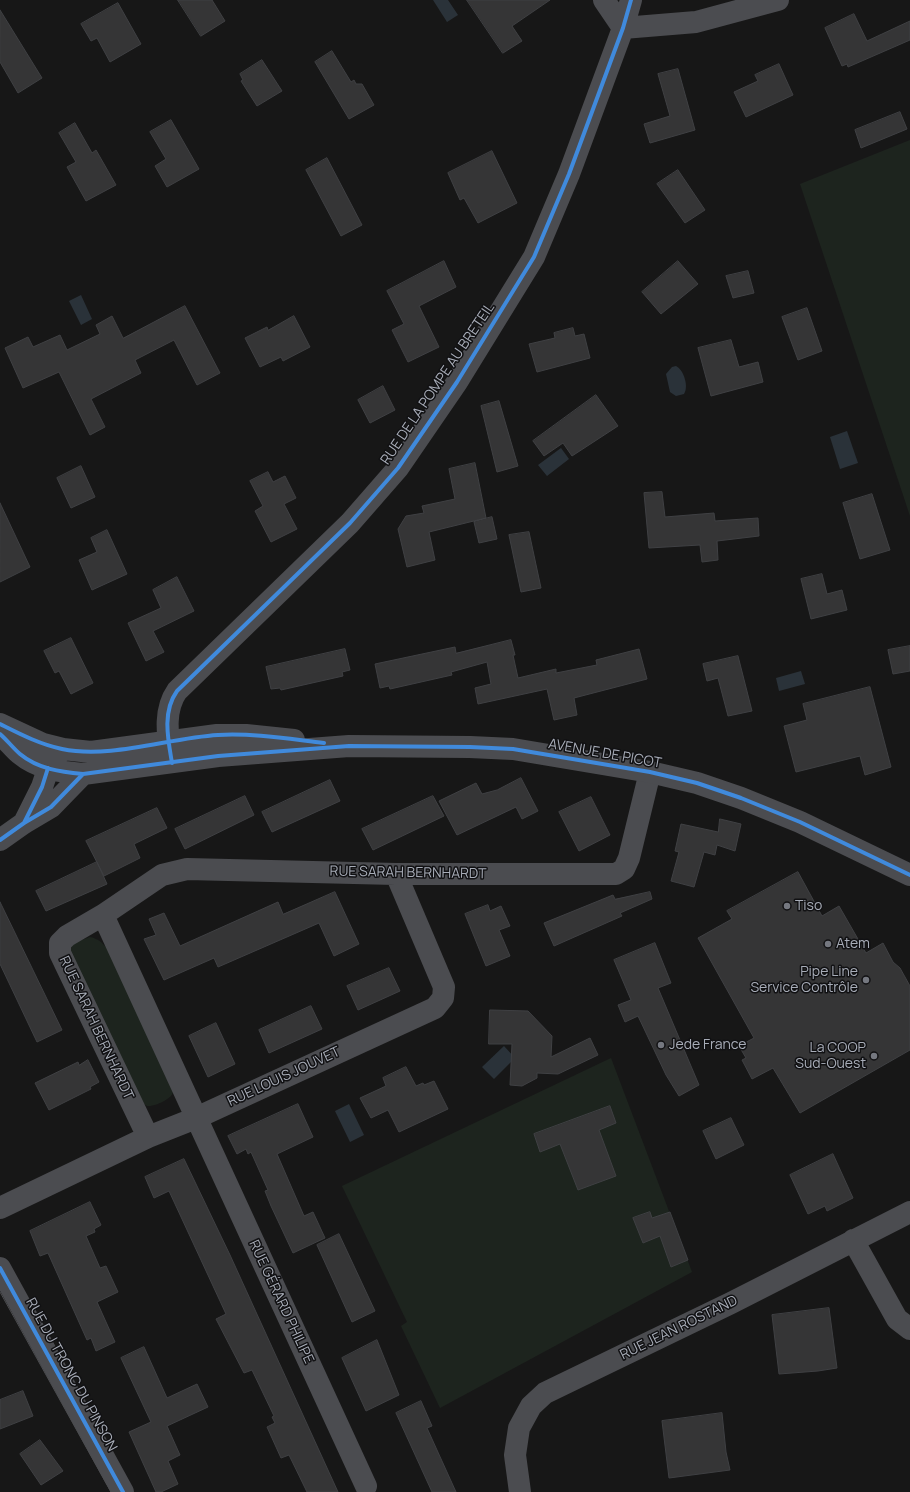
<!DOCTYPE html>
<meta charset="utf-8">
<style>
body{margin:0}
canvas{display:block;background:#171717}
</style>
<canvas width="910" height="1492"></canvas>
<script>
const ctx = document.querySelector('canvas').getContext('2d');
ctx.lineJoin = 'round';
function fill(path, color) { ctx.fillStyle = color; ctx.fill(path, 'evenodd'); }
function strokePath(path, color, width, dash) { ctx.strokeStyle = color; ctx.lineWidth = width; ctx.lineCap = dash ? 'butt' : 'round'; ctx.setLineDash(dash || []); ctx.stroke(path); }
function label(font, color, halo, rows, align = 'center') {
  ctx.font = font + ' Manrope,sans-serif'; ctx.lineWidth = 3; ctx.setLineDash([]); ctx.textBaseline = 'middle'; ctx.strokeStyle = halo; ctx.fillStyle = color; for (const [text, x, y, turn = 0] of rows) {
    ctx.save(); ctx.translate(x, y); ctx.rotate((+turn || 0) * Math.PI / 180); ctx.textAlign = isNaN(turn) ? turn : align; if (halo) ctx.strokeText(text, 0, 0); ctx.fillText(text, 0, 0); ctx.restore();
  }
}
const green = new Path2D(`
 M910,140V516L800,184Z
 M90,937C99,939 102,943 108,949L173,1092C172,1099 154,1107 147,1106C145,1105 143,1103 141,1102L70,955L71,948L73,943Z
 M611,1058L692,1272L440,1408L401,1326L407,1322L342,1186Z`);
const water = new Path2D(`
 M433,0H448L458,15L447,22Z
 M81,295L92,319L81,325L69,301Z
 M676,366C684,370 689,387 684,394L676,396L670,392L666,374L672,367Z
 M847,431L858,463L840,469L830,437Z
 M561,448L569,459L547,476L538,465Z
 M801,671L805,684L779,691L776,678Z
 M504,1046L515,1058L494,1079L482,1067Z
 M349,1104L364,1135L350,1142L335,1111Z`);
const building = new Path2D(`
 M178,0H212L225,21L201,36Z
 M467,0H550L512,26L522,41L503,53Z
 M118,3L141,44L110,62L97,38L91,41L81,24Z
 M0,10L42,78L18,93L0,62Z
 M854,14L867,41L910,21V40L848,67L847,64L842,66L825,28Z
 M332,51L351,82L354,80L356,84H362L374,105L349,119L315,62Z
 M262,60L282,91L257,106L241,81L243,80L240,74Z
 M779,64L793,95L746,117L734,92L758,81L755,75Z
 M678,69L695,130L650,143L644,124L670,116L658,74Z
 M900,112L907,129L861,148L855,130Z
 M171,120L199,169L167,187L155,166L166,159L150,132Z
 M75,123L92,153L96,150L116,185L86,201L67,167L76,162L59,133Z
 M492,151L517,203L478,223L464,198L460,200L448,173Z
 M327,158L362,225L341,236L306,170Z
 M678,170L705,210L685,223L657,184Z
 M444,261L456,287L419,306L439,347L408,362L392,330L404,324L387,291Z
 M678,261L698,284L661,314L642,292Z
 M748,271L754,293L733,298L726,276Z
 M185,306L220,373L197,385L174,340L135,360L141,373L91,399L105,427L90,435L59,372L23,388L5,348L28,337L33,347L60,335L67,350L100,334L96,325L112,316L123,338Z
 M807,308L822,351L798,360L782,317Z
 M294,316L310,347L283,361L281,357L260,367L245,338L267,327L268,330Z
 M573,328L575,336L584,334L590,358L537,372L529,344L555,338L554,333Z
 M731,340L739,367L758,362L763,382L711,396L698,348Z
 M383,386L395,410L370,423L358,400Z
 M596,395L618,426L572,456L563,443L544,456L533,441Z
 M499,401L518,466L497,472L481,406Z
 M475,463L486,518L429,532L435,560L407,567L398,529L406,516L424,513L422,506L455,499L449,469Z
 M81,466L95,497L71,508L57,478Z
 M268,472L273,482L285,476L296,498L284,504L297,529L271,542L255,511L263,506L250,481Z
 M662,492L665,517L714,513L715,521L758,518L759,536L717,541L718,560L702,562L700,545L649,548L644,493Z
 M872,494L890,550L860,559L843,503Z
 M0,503L30,567L0,582Z
 M492,517L497,539L479,543L474,522Z
 M107,530L127,574L92,590L79,560L97,552L91,538Z
 M529,532L541,588L521,592L509,535Z
 M822,574L827,594L842,590L847,610L811,619L801,579Z
 M177,577L194,611L153,631L164,652L146,661L128,623L161,608L153,590Z
 M71,638L93,683L71,694L59,671L55,673L44,651Z
 M511,640L515,655H513L518,678L556,669V673L597,665L596,660L639,649L647,679L574,698L577,715L554,720L547,689L478,704L475,688L491,684L487,662L451,672L452,675L390,689L389,686L380,688L375,664L455,647L456,653Z
 M910,646V671L893,674L888,650Z
 M345,649L350,670L342,672L343,676L281,690L280,688L271,689L266,667Z
 M738,656L752,711L728,716L718,678L707,681L703,664Z
 M870,687L891,767L865,775L860,756L796,772L784,726L807,720L803,704Z
 M521,778L538,811L522,819L516,807L457,835L439,801L476,783L482,794L497,790Z
 M330,780L340,801L272,832L262,812Z
 M245,796L254,815L185,849L175,829Z
 M433,796L444,816L373,850L362,829Z
 M591,797L610,835L579,851L559,812Z
 M157,808L167,828L134,844L140,858L104,876L86,841Z
 M720,819L741,824L735,851L717,845L715,855L704,852L694,887L671,881L679,852L675,851L681,824L718,832Z
 M97,862L107,884L46,911L36,891Z
 M798,872L822,916L839,906L866,953L883,943L893,962L900,968L910,986V1050L800,1113L773,1068L752,1079L742,1060L746,1058L739,1046L754,1038L698,938L732,919L727,911Z
 M335,892L359,944L334,956L319,923L218,967L214,958L164,980L144,939L156,935L149,919L164,913L180,946L278,902L283,914Z
 M650,892L652,899L620,913L622,916L554,946L544,923L613,895L615,899Z
 M0,902L62,1030L37,1042L0,964Z
 M488,905L490,911L501,906L510,926L499,930L510,956L486,966L465,914Z
 M655,943L671,983L658,988L699,1085L679,1096L666,1075L638,1016L625,1022L618,1005L631,1000L614,960Z
 M389,968L400,991L358,1010L347,986Z
 M311,1006L322,1029L269,1053L259,1030Z
 M490,1010L528,1011L552,1036L551,1057L590,1038L598,1055L558,1074L537,1073V1078L522,1086L510,1085L512,1044H489Z
 M216,1023L235,1064L208,1077L189,1036Z
 M88,1060L99,1082L90,1087L91,1089L49,1110L35,1083L78,1062L79,1065Z
 M406,1067L416,1086L423,1083L424,1085L434,1081L448,1109L399,1132L388,1110L371,1118L360,1098L386,1086L383,1078Z
 M298,1104L313,1137L277,1154L304,1216L313,1212L325,1238L293,1253L271,1206L265,1191L268,1190L251,1152L248,1154L246,1149L237,1154L228,1136Z
 M610,1106L616,1123L599,1130L616,1176L578,1190L560,1144L540,1152L534,1134Z
 M731,1118L744,1145L716,1159L703,1131Z
 M833,1154L853,1198L827,1211L825,1206L808,1214L790,1175Z
 M184,1159L230,1255L338,1492H307L289,1455L281,1458L267,1427L275,1423L272,1417L274,1416L252,1370L244,1373L216,1319L226,1314L169,1191L154,1198L145,1177Z
 M90,1202L101,1225L94,1229L95,1232L86,1236L100,1268L106,1266L118,1292L97,1302L115,1342L96,1351L91,1338L87,1340L48,1253L40,1256L30,1231Z
 M650,1212L652,1218L670,1212L688,1260L671,1267L660,1236L643,1243L633,1218Z
 M339,1234L375,1311L352,1322L317,1245Z
 M829,1308L837,1368L818,1371L779,1374L772,1315Z
 M377,1340L399,1395L366,1411L342,1358Z
 M144,1347L167,1398L197,1384L208,1407L167,1426L180,1455L168,1461L178,1484L161,1492H156L129,1432L151,1422L121,1358Z
 M23,1391L33,1416L0,1429V1400Z
 M421,1401L432,1426L427,1428L456,1492H432L396,1413Z
 M722,1413L726,1452L730,1470L669,1478L662,1421Z
 M40,1440L63,1471L41,1485L20,1454Z`);
const minor = new Path2D(`
 M604,0L623,28L696,22L778,0
 M171,760C168,737 163,711 177,691L350,523L398,468L457,382L534,257L569,174L623,28L631,0
 M103,915L162,875L187,869L396,874H616L624,869L629,858L650,772
 M148,1137L60,953V943L67,936L103,915L366,1486
 M0,1208L148,1137L196,1118L435,1008L443,998L444,987L396,874
 M853,1240L897,1319L910,1329
 M0,1268L123,1492
 M520,1492L515,1455L519,1428L531,1406L545,1393L731,1303L910,1212`);
const tertiary = new Path2D(`
 M0,724L43,744L63,749L91,752L217,735H246L294,740
 M0,734C7,740 13,748 20,754C38,769 61,772 83,774L218,756L349,746L470,747L513,749L650,772L697,783L741,798L800,822L910,875
 M24,823L42,787L50,763L56,759
 M0,840L24,823L51,807L83,774`);
const tram = new Path2D(`
 M0,1268L123,1492
 M0,1292L111,1492`);
const cycleway = new Path2D(`
 M0,724C20,734 39,744 62,749C111,759 168,738 218,735C253,733 289,739 324,743
 M0,734C7,740 13,748 20,754C38,769 61,772 83,774L218,756L349,746L470,747L513,749L650,772L697,783L741,798L800,822L910,875
 M172,763C168,739 162,712 177,691L350,523L398,468L457,382L534,257L569,174L623,28L631,0
 M24,823L42,787L48,768
 M0,840L24,823L51,807L83,774
 M0,1268L123,1492`);
const markers = [
 [787,906,4,"#757880"],
 [828,944,4,"#757880"],
 [866,980,4,"#757880"],
 [661,1045,4,"#757880"],
 [874,1056,4,"#757880"]
];
const streetNames = [
 ["RUE DE LA POMPE AU BRETEIL",438,384,-56],
 ["AVENUE DE PICOT",605,754,10],
 ["RUE SARAH BERNHARDT",408,873,1],
 ["RUE SARAH BERNHARDT",96,1028,65],
 ["RUE LOUIS JOUVET",284,1077,-25],
 ["RUE GÉRARD PHILIPE",281,1302,65],
 ["RUE JEAN ROSTAND",679,1328,-26],
 ["RUE DU TRONC DU PINSON",71,1375,61]
];
const poiNames = [
 ["Tiso",795,906],
 ["Atem",836,944],
 ["Pipe Line",858,972,"right"],
 ["Service Contrôle",858,988,"right"],
 ["Jede France",669,1045],
 ["La COOP",866,1048,"right"],
 ["Sud-Ouest",866,1064,"right"]
];
fill(green, '#1d241e');
fill(water, '#2a3239');
fill(building, '#353536');
strokePath(building, '#3f4043', 1);
strokePath(minor, '#4b4c50', 22);
strokePath(tertiary, '#4b4c50', 22);
strokePath(tram, '#4b4c4f', 1);
strokePath(cycleway, '#408adc', 4);
for (const [x, y, r, color] of markers) { const dot = new Path2D(); dot.arc(x, y, r, 0, 2 * Math.PI); ctx.fillStyle = color; ctx.fill(dot); strokePath(dot, '#111113', 1.5); }
label('14px', '#a8adb8', '#111113', streetNames);
label('14px', '#a8adb8', '#111113', poiNames, 'left');
</script>
